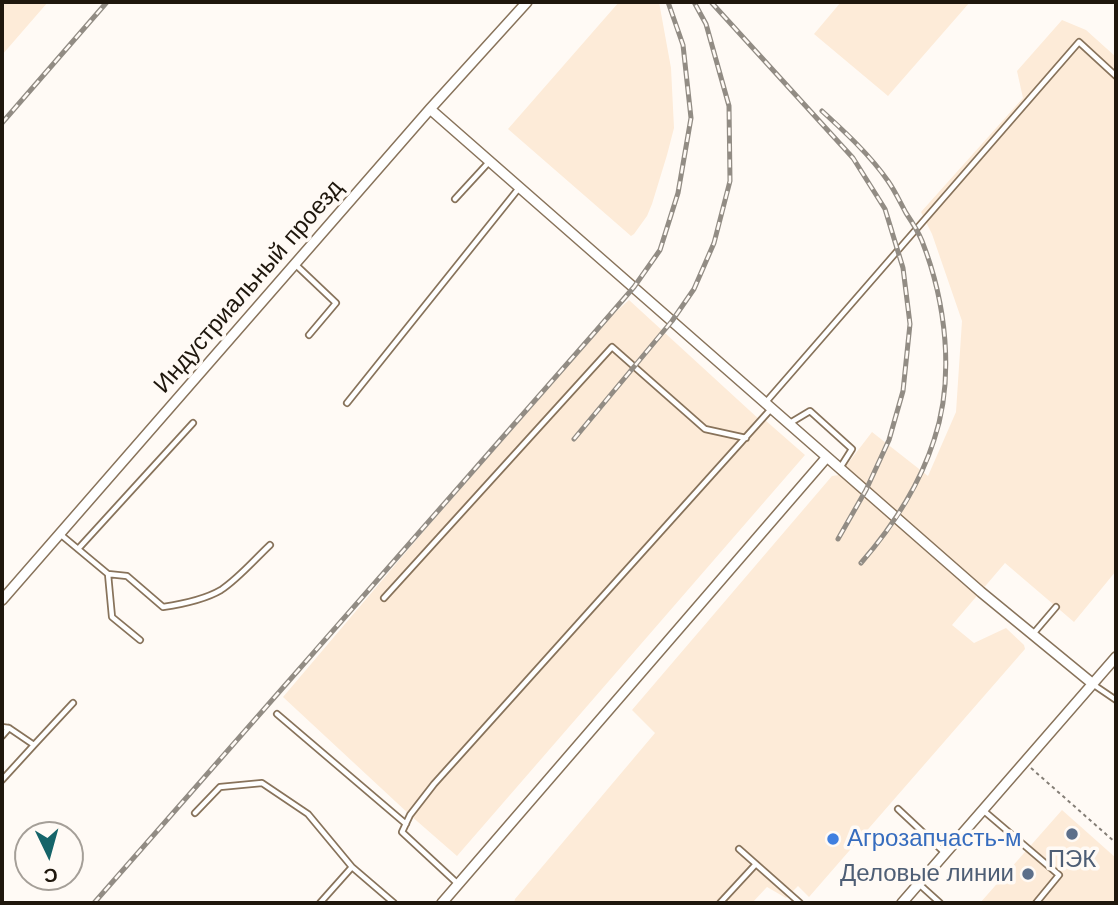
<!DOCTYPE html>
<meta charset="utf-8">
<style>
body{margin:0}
#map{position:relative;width:1118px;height:905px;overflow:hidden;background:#fffaf5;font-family:Helvetica,sans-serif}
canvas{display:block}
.frame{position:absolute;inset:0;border:4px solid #1f170d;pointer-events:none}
.north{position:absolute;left:14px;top:821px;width:70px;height:70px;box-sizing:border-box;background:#fffaf5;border:2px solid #a59f98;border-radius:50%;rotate:175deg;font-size:19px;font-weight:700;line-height:28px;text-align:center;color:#1f170d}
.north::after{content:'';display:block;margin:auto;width:24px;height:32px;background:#156469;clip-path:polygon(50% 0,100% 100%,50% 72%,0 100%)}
</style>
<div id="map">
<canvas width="1118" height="905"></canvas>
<div class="frame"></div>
<div class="north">С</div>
</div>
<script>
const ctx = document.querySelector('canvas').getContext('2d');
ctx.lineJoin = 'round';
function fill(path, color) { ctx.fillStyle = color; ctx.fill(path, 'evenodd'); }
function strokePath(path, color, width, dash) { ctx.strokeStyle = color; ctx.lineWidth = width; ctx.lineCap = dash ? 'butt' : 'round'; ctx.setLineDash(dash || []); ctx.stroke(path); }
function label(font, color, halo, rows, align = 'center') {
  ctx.font = font + ' Helvetica,sans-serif'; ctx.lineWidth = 7; ctx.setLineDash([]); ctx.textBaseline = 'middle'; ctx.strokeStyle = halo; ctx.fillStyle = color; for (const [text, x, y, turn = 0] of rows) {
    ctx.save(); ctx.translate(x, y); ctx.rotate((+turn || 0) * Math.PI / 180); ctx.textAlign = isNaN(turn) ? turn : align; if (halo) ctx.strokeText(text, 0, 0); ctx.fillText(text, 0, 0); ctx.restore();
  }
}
const built = new Path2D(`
 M2,2H48L2,55Z
 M619,2H659L671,68L674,128L667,155L652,204L647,216L634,234L631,236L508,129Z
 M841,2H970L888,96L814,34Z
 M1062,20L1086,30L1116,57V571L1074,622L1005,563L952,625L974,643L1006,628L1024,645L1025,649L809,897L798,886L786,898L767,887L752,903H514L515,899L655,733L632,710L832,476L839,475L872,432L928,476L956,412L962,321L932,234L921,212L1023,98L1017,71Z
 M629,300L761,421L763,422L765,420L805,455L457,856L410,815L283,697L440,512L609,318Z
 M1062,810L1116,858V903H980Z`);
const path = new Path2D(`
 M1031,768L1116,843`);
const service = new Path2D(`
 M455,199L489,162
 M296,265L336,303L309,335
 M766,402L1079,42L1116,76
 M347,403L519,188
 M790,423L810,411L852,449L840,468
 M60,534L108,574L112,617L140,640
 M78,549L193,423
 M108,574L127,576L163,607C183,604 204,600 221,590C239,578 254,560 270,545
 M384,598L612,347L705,429L746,438
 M1033,634L1056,607
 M1094,685L1116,700
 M277,714L406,824
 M2,727L9,728L2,736
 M34,745L73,703
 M2,780L34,745L9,728
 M898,809L945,853
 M984,811L1059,875L1036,903
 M195,813L220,787L262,783L308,814L352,867
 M739,849L800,903
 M458,884L402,832L410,815L434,784L771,409
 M919,884L940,903
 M320,903L352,867L394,903
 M720,903L756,864`);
const minor = new Path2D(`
 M430,109L981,592L1093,684
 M2,600L430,109L527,2
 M442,903L827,457
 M902,903L1116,657`);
const rail = new Path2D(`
 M711,2L853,158L885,209L903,268L910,324L903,391L889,440L866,490L838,539
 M822,111C845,132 870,155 888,181C895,191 900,202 906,213C912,222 918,231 922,241C946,302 955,378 934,440C919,487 893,526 861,563
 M2,123L107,2
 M574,439L672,321L694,289L714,243L730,181L729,106L706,24L694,2
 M94,903L595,332L634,287L660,250L678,193L691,118L683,45L668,2`);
const markers = [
 [1072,834,7,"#5c6f8a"],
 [833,839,7,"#3f7fe0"],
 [1028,874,7,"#5c6f8a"]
];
const streetNames = [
 ["Индустриальный проезд",249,287,-49]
];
const shopNames = [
 ["Агрозапчасть-м",847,839]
];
const serviceNames = [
 ["ПЭК",1072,860],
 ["Деловые линии",1014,874,"right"]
];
fill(built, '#fdebd8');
strokePath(service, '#88735b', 8);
strokePath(minor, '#88735b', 12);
strokePath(path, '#847e76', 2, [3.5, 3.5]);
strokePath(service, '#fff', 4.5);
strokePath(minor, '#fff', 9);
strokePath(rail, '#928c84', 5);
strokePath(rail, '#fffaf5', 2.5, [8]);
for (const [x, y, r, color] of markers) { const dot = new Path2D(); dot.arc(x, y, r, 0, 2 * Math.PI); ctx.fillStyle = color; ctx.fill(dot); strokePath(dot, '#fffaf5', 2.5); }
label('24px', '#1f170d', '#fffaf5', streetNames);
label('24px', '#366cbe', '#fffaf5', shopNames, 'left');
label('24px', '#4e5e75', '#fffaf5', serviceNames);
</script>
